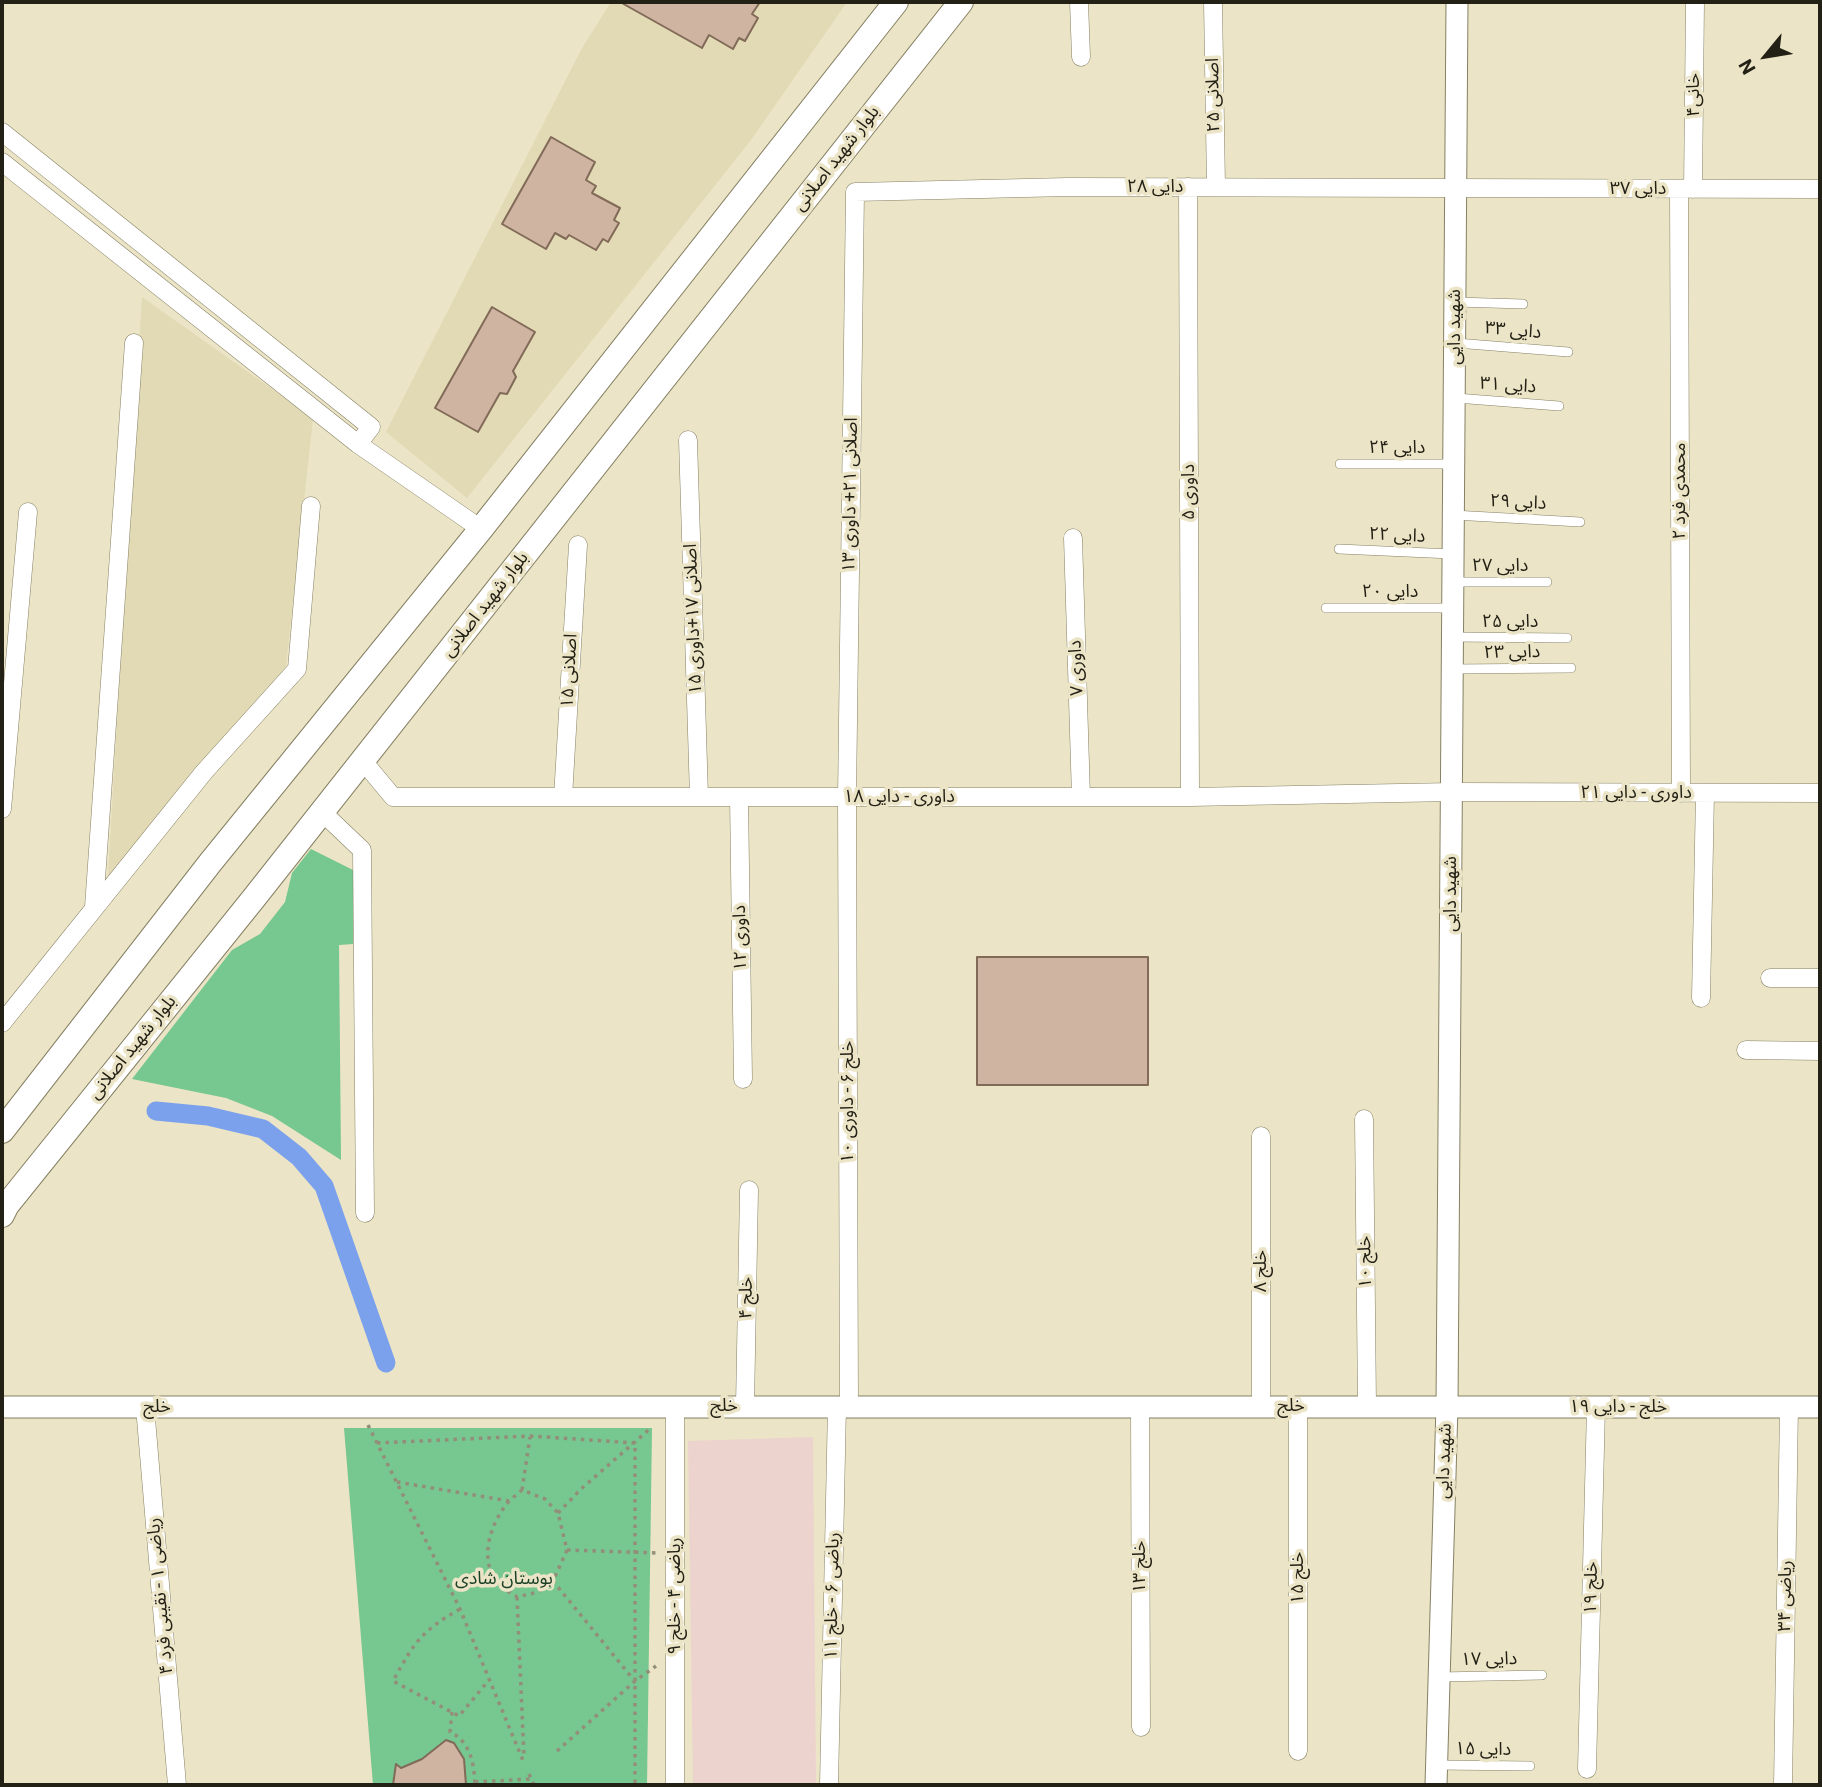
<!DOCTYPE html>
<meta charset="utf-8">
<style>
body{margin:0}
#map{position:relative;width:1822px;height:1787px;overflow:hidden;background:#ebe4c6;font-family:Roboto,sans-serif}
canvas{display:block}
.frame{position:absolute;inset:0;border:4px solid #232015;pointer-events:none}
.north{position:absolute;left:1731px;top:21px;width:70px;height:70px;-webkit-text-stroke:5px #ebe4c6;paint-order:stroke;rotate:240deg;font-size:19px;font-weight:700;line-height:28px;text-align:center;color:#232015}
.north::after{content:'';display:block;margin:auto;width:24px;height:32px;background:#232015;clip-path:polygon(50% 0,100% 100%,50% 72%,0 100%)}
</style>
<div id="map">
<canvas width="1822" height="1787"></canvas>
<div class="frame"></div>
<div class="north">N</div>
</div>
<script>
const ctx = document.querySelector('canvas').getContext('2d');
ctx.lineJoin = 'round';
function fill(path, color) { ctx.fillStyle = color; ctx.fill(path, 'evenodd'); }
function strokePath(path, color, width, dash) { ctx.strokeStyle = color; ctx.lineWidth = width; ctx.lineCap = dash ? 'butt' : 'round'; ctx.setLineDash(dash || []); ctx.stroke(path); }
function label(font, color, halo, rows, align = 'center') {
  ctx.font = font + ' Roboto,"Noto Sans Arabic",sans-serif'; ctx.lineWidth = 7; ctx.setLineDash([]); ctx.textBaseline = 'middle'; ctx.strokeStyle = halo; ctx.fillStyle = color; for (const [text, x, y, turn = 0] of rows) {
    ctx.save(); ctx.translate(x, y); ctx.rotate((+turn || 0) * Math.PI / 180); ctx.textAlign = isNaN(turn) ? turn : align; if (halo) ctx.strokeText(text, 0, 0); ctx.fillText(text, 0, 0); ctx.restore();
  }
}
const commercial = new Path2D(`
 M813,1437L816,1785H693L688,1441Z`);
const built = new Path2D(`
 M611,2H847L751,140L467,498L386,432L581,50Z
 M142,297L313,418L286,666L107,892Z`);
const green = new Path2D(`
 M311,849L355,871L353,944L339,945L341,1160L272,1116L226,1098L132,1079L232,950L260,934L285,902L292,873Z
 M344,1428H652L647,1785H373Z`);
const canal = new Path2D(`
 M156,1111L208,1116L263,1129L299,1157L324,1186L386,1363`);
const building = new Path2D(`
 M620,2H760L752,14L758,18L745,41L739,38L733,49L709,35L702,48Z
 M551,137L595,162L586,180L596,186L592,193L620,208L614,220L619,223L608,242L603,239L596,250L569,235L566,239L555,233L546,249L502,224Z
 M492,307L535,332L513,371L516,377L507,394L500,393L478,432L435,408Z
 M977,957H1148V1085H977Z
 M446,1740L454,1743L464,1759L466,1785H393L396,1764L401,1768L422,1759Z`);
const path = new Path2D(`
 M368,1425L460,1609L524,1763
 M377,1443L530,1436L635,1443V1785
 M397,1482L509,1501L522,1490L545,1499L558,1513L567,1550L553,1581
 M522,1490L530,1437
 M509,1501C491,1522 477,1560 499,1584C503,1589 512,1593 517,1597L538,1592L553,1581L633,1679
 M558,1513L581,1489L652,1427
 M567,1550L659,1553
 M517,1597L524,1757
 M460,1609C421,1631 414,1643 393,1681L459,1716L489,1680
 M452,1712L450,1732C471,1742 474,1764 475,1785
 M557,1751L635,1681L656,1666
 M529,1774L534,1785
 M475,1782L532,1779`);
const service = new Path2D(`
 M1456,302L1523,304
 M1456,343L1568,352
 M1456,398L1559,406
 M1340,464H1452
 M1453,515L1580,522
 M1339,549L1452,554
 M1455,582H1547
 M1326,608H1451
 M1453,637L1567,638
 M1453,669L1571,668
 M1439,1677L1542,1675
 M1438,1765L1530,1766`);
const minor = new Path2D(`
 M1079,2L1081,57
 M1213,2L1216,187
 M2,132L371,427L358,444
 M2,162L358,444L481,529
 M1188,187L1190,797
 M1679,189L1681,793
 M1693,189L1695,2
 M688,440L699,797
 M1073,538L1081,797
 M363,761L393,797H1190L1452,792L1820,793
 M563,797L578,545
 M739,797L743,1079
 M2,809L28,512
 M322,812L362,850L365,1213
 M94,907L134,343
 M1770,978H1820
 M1701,998L1705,793
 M2,1023L204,772L297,669L311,506
 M1746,1050L1820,1051
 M1364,1119L1367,1406
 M1261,1136V1406
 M745,1406L749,1190
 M849,1406L847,797L855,192L1068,187L1820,189
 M1140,1406L1141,1727
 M145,1407L177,1785
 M675,1407V1785
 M1298,1751V1406
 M1587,1769L1596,1407
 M829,1785L837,1406
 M1783,1785L1789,1407`);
const tertiary = new Path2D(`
 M2,1407H1820
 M1436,1785L1447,1406L1457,2`);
const secondary = new Path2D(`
 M2,1131L210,863L481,529L896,2
 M2,1215L7,1205L254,898L961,2`);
const streetNames = [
 ["اصلانی ۲۵",1214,95,-91],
 ["خانی۴",1694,95,-90],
 ["بلوار شهید اصلانی",837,159,-52],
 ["دایی ۲۸",1155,187],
 ["دایی ۳۷",1638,189],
 ["شهید دایی",1455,327,-90],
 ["دایی ۳۳",1513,331,5],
 ["دایی ۳۱",1508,386,4],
 ["دایی ۲۴",1397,448],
 ["محمدی فرد ۲",1680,491,-90],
 ["داوری ۵",1189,492,-90],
 ["اصلانی ۲۱+ داوری ۱۳",851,495,-89],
 ["دایی ۲۹",1518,503,3],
 ["دایی ۲۲",1397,536,3],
 ["دایی ۲۷",1500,566],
 ["دایی ۲۰",1390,592],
 ["بلوار شهید اصلانی",486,605,-52],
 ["اصلانی ۱۷+داوری ۱۵",694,619,-92],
 ["دایی ۲۵",1510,622],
 ["دایی ۲۳",1512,653,-1],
 ["داوری ۷",1077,668,-92],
 ["اصلانی ۱۵",570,671,-87],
 ["داوری - دایی ۲۱",1636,793],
 ["داوری - دایی ۱۸",899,797],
 ["شهید دایی",1451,894,-90],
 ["داوری ۱۲",741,938,-91],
 ["بلوار شهید اصلانی",133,1048,-51],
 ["خلج ۶ - داوری ۱۰",848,1102,-90],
 ["خلج ۱۰",1366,1262,-91],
 ["خلج ۸",1261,1271,-90],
 ["خلج ۴",747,1298,-89],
 ["خلج",724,1406],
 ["خلج",1291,1406],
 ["خلج",157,1407],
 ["خلج - دایی ۱۹",1618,1407],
 ["شهید دایی",1445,1461,-88],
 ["خلج ۱۳",1140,1567,-90],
 ["خلج ۱۵",1298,1578,-90],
 ["خلج ۱۹",1592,1588,-89],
 ["ریاضی ۱ - نقیبی فرد ۴",161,1596,-95],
 ["ریاضی ۴ - خلج ۹",675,1596,-90],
 ["ریاضی ۶ - خلج ۱۱",833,1596,-89],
 ["ریاضی ۳۴",1786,1596,-89],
 ["دایی ۱۷",1489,1660,-1],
 ["دایی ۱۵",1483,1750,1]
];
const parkNames = [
 ["بوستان شادی",504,1579]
];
fill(commercial, '#edd3ce');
fill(built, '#e2dab4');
fill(green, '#76c790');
strokePath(canal, '#7ba1ed', 19);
fill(building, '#ceb4a1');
strokePath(building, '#826a58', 2);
strokePath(service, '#868064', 10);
strokePath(minor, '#868064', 19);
strokePath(tertiary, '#868064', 23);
strokePath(secondary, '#868064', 26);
strokePath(path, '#938e79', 3.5, [3.5, 5]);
strokePath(service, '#fff', 9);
strokePath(minor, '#fff', 18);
strokePath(tertiary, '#fff', 21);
strokePath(secondary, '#fff', 24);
label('18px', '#232015', '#ebe4c6', streetNames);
label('18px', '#1b4028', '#ebe4c6', parkNames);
</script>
